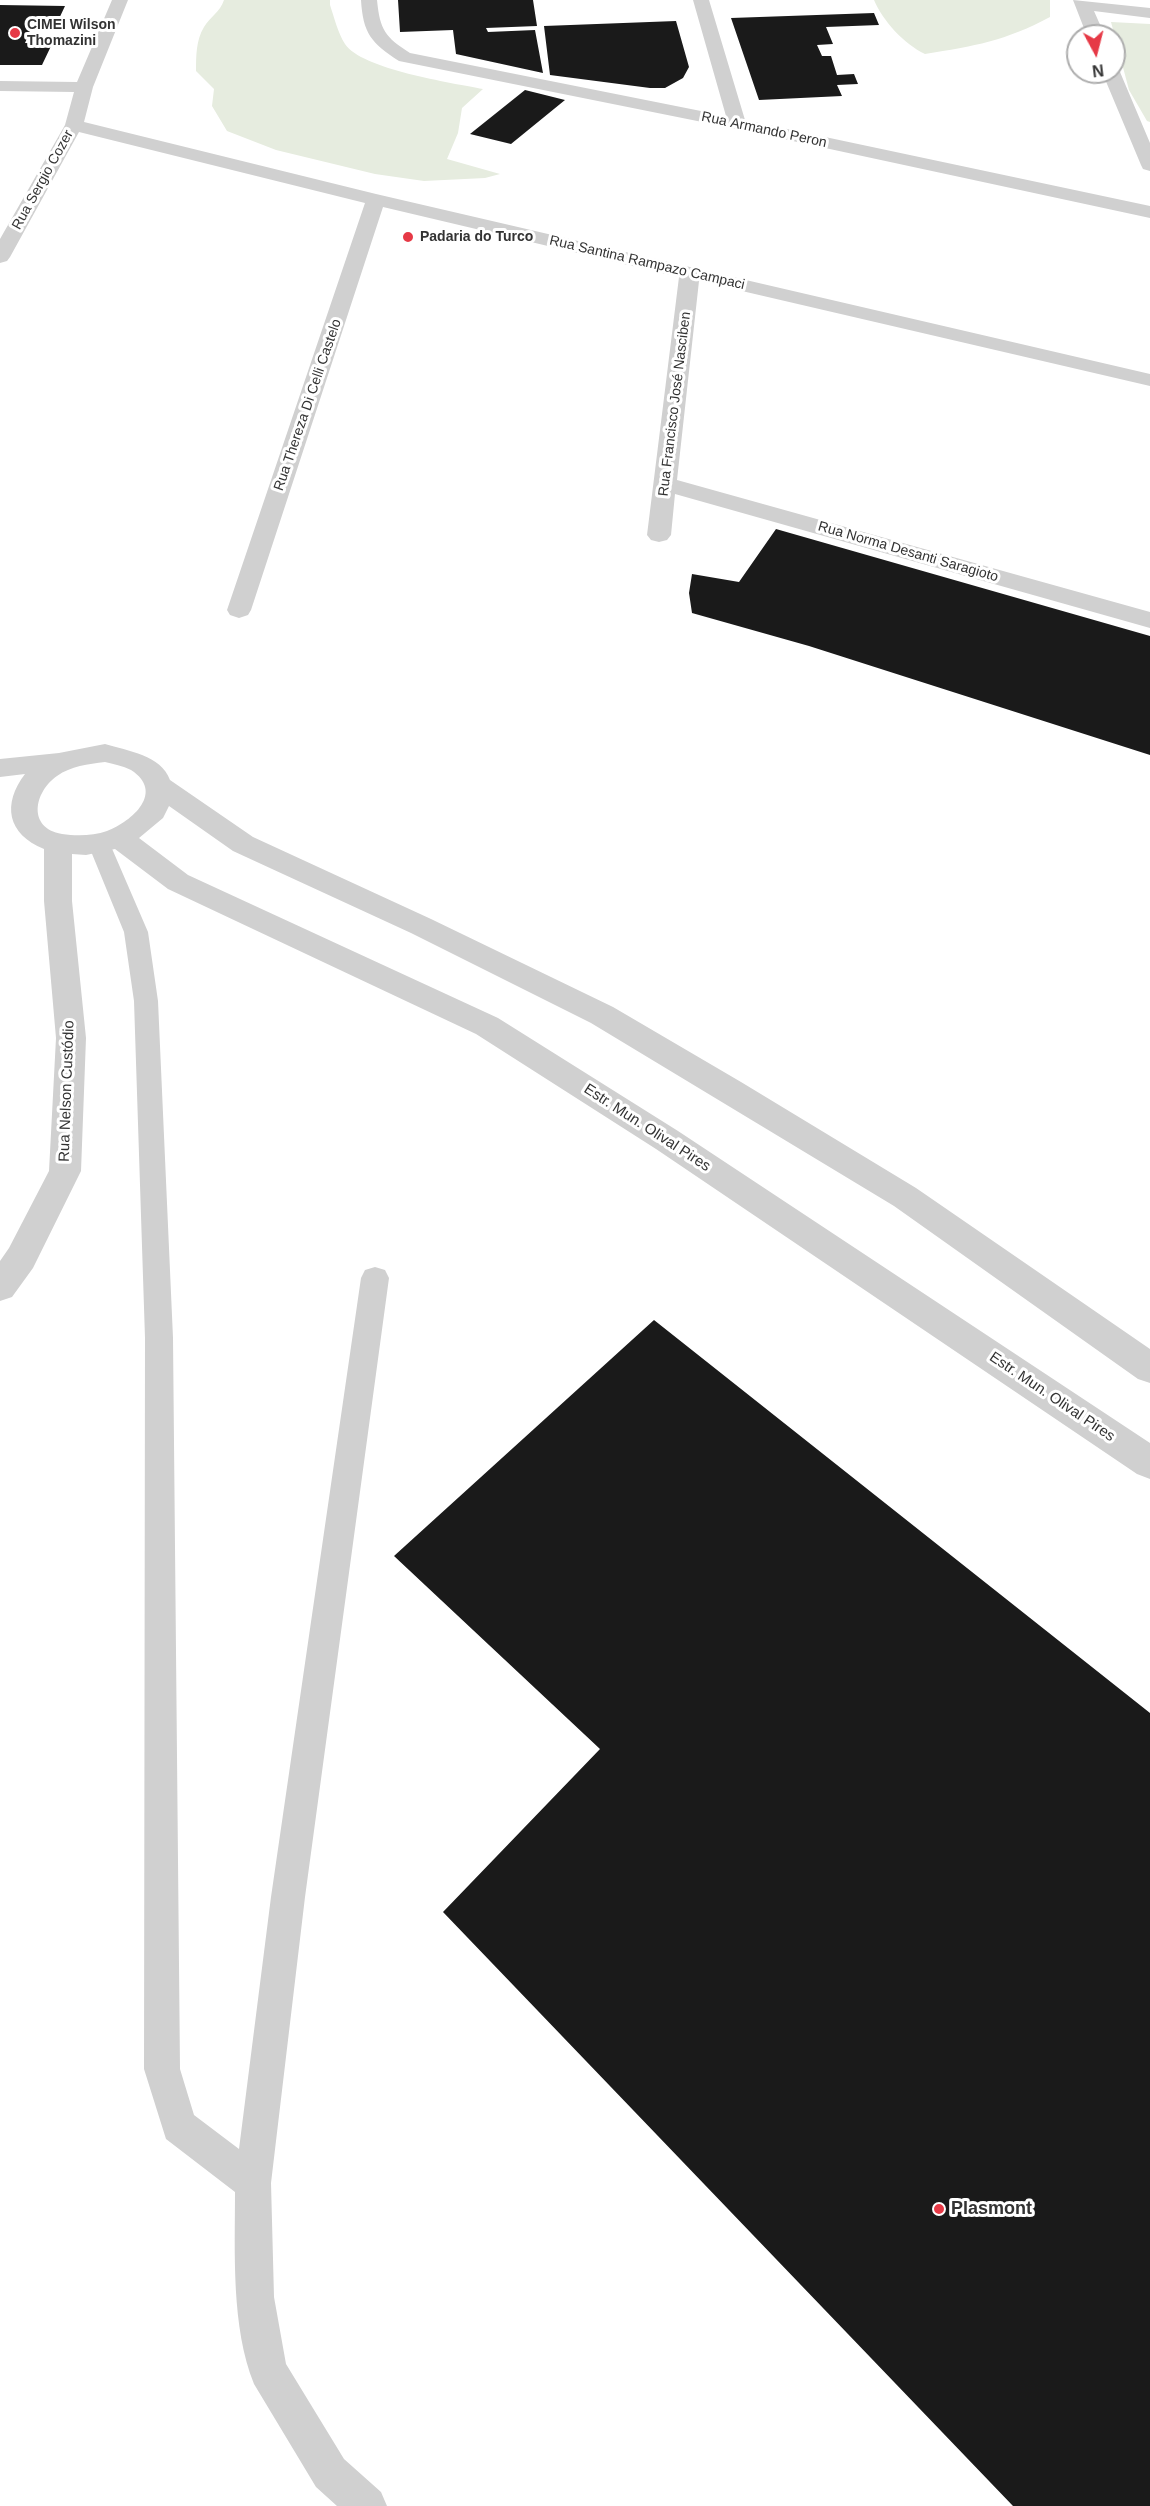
<!DOCTYPE html>
<meta charset="utf-8">
<style>
body{margin:0}
#map{position:relative;width:1150px;height:2506px;overflow:hidden;background:#fff;font-family:Helvetica,sans-serif}
canvas{display:block}
.north{position:absolute;left:1066px;top:24px;width:60px;height:60px;box-sizing:border-box;background:#fff;border:2px solid #adadad;border-radius:50%;rotate:173deg;font-size:16px;font-weight:700;line-height:24px;text-align:center;color:#333}
.north::after{content:'';display:block;margin:auto;width:21px;height:27px;background:#e63946;clip-path:polygon(50% 0,100% 100%,50% 72%,0 100%)}
</style>
<div id="map">
<canvas width="1150" height="2506"></canvas>
<div class="north">N</div>
</div>
<script>
const ctx = document.querySelector('canvas').getContext('2d');
ctx.lineJoin = 'round';
function fill(path, color) { ctx.fillStyle = color; ctx.fill(path, 'evenodd'); }
function strokePath(path, color, width, dash) { ctx.strokeStyle = color; ctx.lineWidth = width; ctx.lineCap = dash ? 'butt' : 'round'; ctx.setLineDash(dash || []); ctx.stroke(path); }
function label(font, color, halo, rows, align = 'center') {
  ctx.font = font + ' Helvetica,sans-serif'; ctx.lineWidth = 6; ctx.setLineDash([]); ctx.textBaseline = 'middle'; ctx.strokeStyle = halo; ctx.fillStyle = color; for (const [text, x, y, turn = 0] of rows) {
    ctx.save(); ctx.translate(x, y); ctx.rotate((+turn || 0) * Math.PI / 180); ctx.textAlign = isNaN(turn) ? turn : align; if (halo) ctx.strokeText(text, 0, 0); ctx.fillText(text, 0, 0); ctx.restore();
  }
}
const green = new Path2D(`
 M224,0H330V5C334,17 338,33 345,44C361,69 452,83 483,89L462,108L458,133L447,159L500,174L485,178L424,181L375,174L276,150L227,131L212,106L214,89L196,71C196,56 196,40 204,27C210,17 220,12 224,0Z
 M874,0H1050V17C1005,41 975,46 925,54C904,44 883,21 874,0Z
 M1111,22L1150,24V122L1147,121L1129,90Z`);
const building = new Path2D(`
 M398,0H533L537,26L486,28L488,32L535,30L543,73L456,54L453,30L400,32Z
 M0,5L65,6L57,23L34,22L25,43L52,44L42,65H0Z
 M874,13L879,25L826,27L833,44L817,45L822,56H831L837,75L854,74L858,84L837,85L842,96L759,100L731,18Z
 M676,21L689,67L683,78L665,88H650L550,75L544,26Z
 M525,90L565,100L511,144L470,134Z
 M776,529L1150,636V755L809,646L692,613L689,593L692,574L739,582Z
 M654,1320L1150,1713V2506H1013L443,1912L600,1749L394,1556Z`);
const service = new Path2D(`
 M99,836L107,838L110,844L148,932L158,1001L173,1338L180,2069L194,2115L239,2149L271,1897L361,1278L365,1270L375,1267L385,1270L389,1278L305,1897L271,2183L274,2297L286,2364L344,2459L381,2492L387,2506H337L316,2487L254,2384C231,2327 235,2252 235,2192L166,2139L144,2069L145,1338L134,1001L124,932L88,844L91,838Z`);
const minor = new Path2D(`
 M112,0H128L93,87L84,122L376,194L1150,374V386L699,281L677,480L1150,612V628L675,494L671,535L667,540L659,542L651,540L647,535L679,277L383,207L251,610L248,615L239,618L230,615L227,610L365,203L79,132L10,257L7,261L0,263V239L65,125L74,92L0,91V81L77,82Z
 M361,0H377C380,30 385,37 410,53L726,116L693,0H709L745,120L1150,206V218L737,129L399,61C371,43 363,33 361,0Z
 M1073,0L1150,8V18L1094,11L1105,36H1087Z
 M1114,67L1120,72L1150,143V171L1143,169L1141,165L1102,72H1114Z
 M105,744C128,751 161,755 170,780L253,837L431,919L613,1007L741,1082L916,1188L1150,1349V1383L1138,1379L894,1206L591,1023L411,933L233,851L169,806L163,818L139,838L188,875L498,1018L678,1131L1150,1443V1479L1137,1474L656,1149L476,1034L168,889L115,849L86,855L72,854V901L86,1038L81,1171L33,1268L12,1297L0,1301V1261L9,1248L49,1171L56,1038L44,901V849C7,834 2,804 25,774L0,777V759L59,753ZM105,762C113,764 123,766 131,770C165,792 133,821 107,831C93,836 76,836 62,834C27,828 34,792 57,776C71,766 88,764 105,762Z`);
const markers = [
 [15,33,6,"#e63946"],
 [408,237,6,"#e63946"],
 [939,2209,6,"#e63946"]
];
const farPoinames = [
 ["CIMEI Wilson",27,25],
 ["Thomazini",27,41],
 ["Padaria do Turco",420,237]
];
const farStreetnames = [
 ["Rua Armando Peron",764,130,12],
 ["Rua Sergio Cozer",43,180,-61],
 ["Rua Santina Rampazo Campaci",647,263,13],
 ["Rua Francisco José Nasciben",675,404,-83],
 ["Rua Thereza Di Celli Castelo",308,405,-71],
 ["Rua Norma Desanti Saragioto",908,552,16]
];
const streetNames = [
 ["Rua Nelson Custódio",67,1091,-88],
 ["Estr. Mun. Olival Pires",647,1128,33],
 ["Estr. Mun. Olival Pires",1052,1397,34]
];
const nearPoinames = [
 ["Plasmont",951,2209]
];
fill(green, '#e6ecdf');
fill(building, '#1a1a1a');
fill(service, '#d0d0d0');
fill(minor, '#d0d0d0');
for (const [x, y, r, color] of markers) { const dot = new Path2D(); dot.arc(x, y, r, 0, 2 * Math.PI); ctx.fillStyle = color; ctx.fill(dot); strokePath(dot, '#fff', 2); }
label('bold 14px', '#333', '#fff', farPoinames, 'left');
label('14px', '#333', '#fff', farStreetnames);
label('15px', '#333', '#fff', streetNames);
label('bold 18px', '#333', '#fff', nearPoinames, 'left');
</script>
